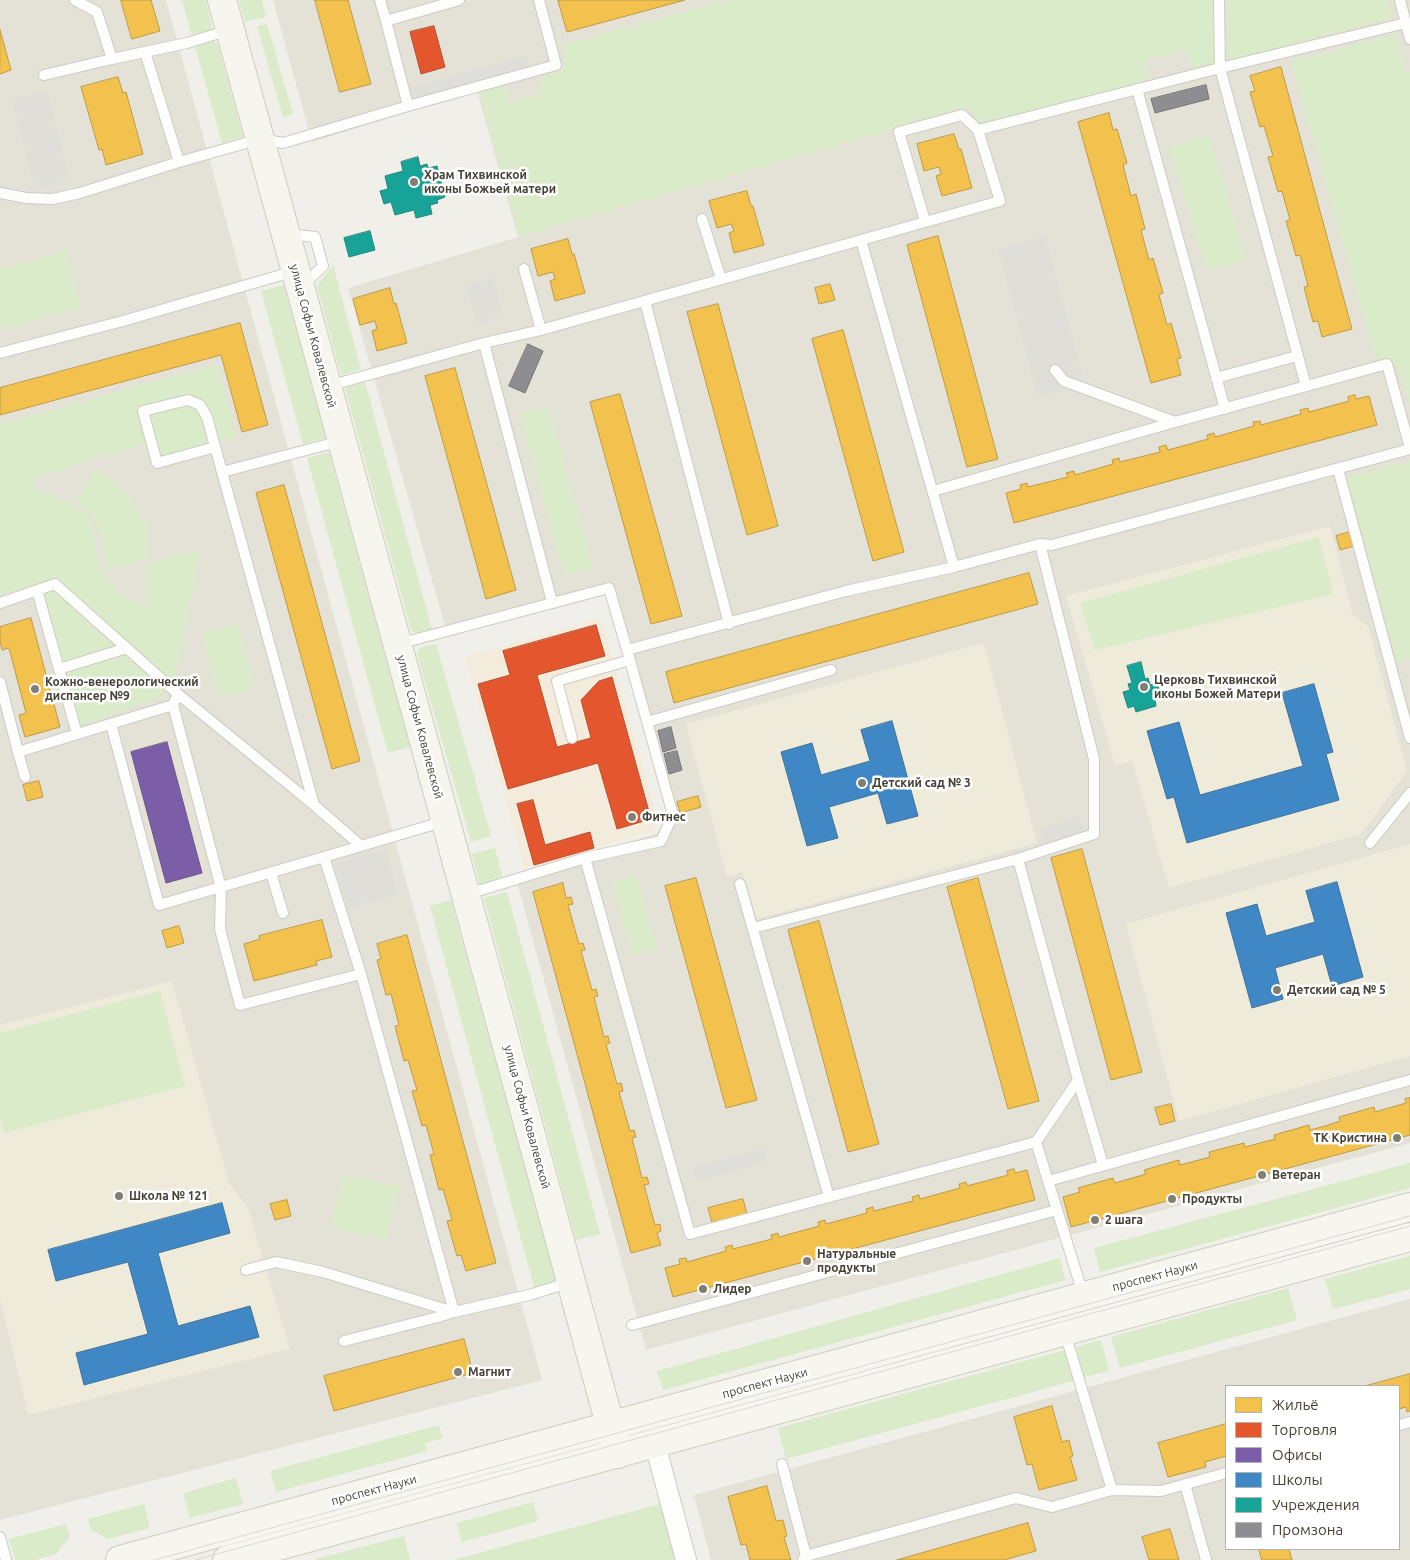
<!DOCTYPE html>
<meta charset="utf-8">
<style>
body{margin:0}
#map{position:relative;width:1410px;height:1560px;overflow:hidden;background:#f0efe9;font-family:Ubuntu,sans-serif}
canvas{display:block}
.legend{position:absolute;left:1225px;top:1385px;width:175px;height:165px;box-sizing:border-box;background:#fff;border:1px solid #b5b3ae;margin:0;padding:6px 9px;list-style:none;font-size:15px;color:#464135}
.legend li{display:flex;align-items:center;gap:10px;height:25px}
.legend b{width:25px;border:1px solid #b5b3ae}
</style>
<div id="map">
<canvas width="1410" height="1560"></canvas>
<ul class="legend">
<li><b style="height:14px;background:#f2c14e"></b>Жильё</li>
<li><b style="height:14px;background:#e4572e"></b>Торговля</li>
<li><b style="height:14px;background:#7b5ea7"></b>Офисы</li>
<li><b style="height:14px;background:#3f88c5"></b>Школы</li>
<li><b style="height:14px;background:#17a398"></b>Учреждения</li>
<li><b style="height:14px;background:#8d8d92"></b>Промзона</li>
</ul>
</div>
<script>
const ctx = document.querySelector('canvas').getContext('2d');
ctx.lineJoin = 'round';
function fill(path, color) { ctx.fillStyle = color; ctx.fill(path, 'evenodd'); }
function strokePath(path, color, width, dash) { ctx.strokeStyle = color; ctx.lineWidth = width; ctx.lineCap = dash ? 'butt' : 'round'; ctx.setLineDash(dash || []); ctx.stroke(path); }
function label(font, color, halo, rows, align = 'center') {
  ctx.font = font + ' Ubuntu,sans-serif'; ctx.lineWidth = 5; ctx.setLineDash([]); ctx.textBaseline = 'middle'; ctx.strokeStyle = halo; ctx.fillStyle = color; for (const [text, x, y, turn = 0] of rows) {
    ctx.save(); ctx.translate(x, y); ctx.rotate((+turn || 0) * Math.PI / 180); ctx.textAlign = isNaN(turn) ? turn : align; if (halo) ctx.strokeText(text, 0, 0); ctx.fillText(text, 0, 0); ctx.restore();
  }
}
const residential = new Path2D(`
 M0,0H166L542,1380L0,1520Z
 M273,0H1410V1143L646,1350L515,875L658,833L668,815L606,595L448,636L348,288L518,237L477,91L312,142Z
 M1410,1299V1560H711L694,1495ZM1226,1386H1399V1549H1226Z`);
const commercial = new Path2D(`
 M601,618L658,820L651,832L525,869L465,657Z`);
const education = new Path2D(`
 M1330,526L1353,615L1368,626L1407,771L1361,834L1169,888L1132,761L1115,765L1066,596Z
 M984,643L1037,843L757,919L742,872L727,877L686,724Z
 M1410,844V1056L1179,1121L1126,924Z
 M172,981L229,1183L248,1208L290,1349L28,1415L0,1298V1025Z`);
const green = new Path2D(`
 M182,0H206L212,28L210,31L192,36Z
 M239,0H262L266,17L245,22Z
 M728,0H1213V63L1192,68L1184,50L1146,61L1148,81L981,123L967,108L519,236L480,92L505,85L511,102L538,95L542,76L564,70L563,45Z
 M1227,0H1388L1392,18L1228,60Z
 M267,24L293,114L283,117L257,26Z
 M1396,34L1407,73L1410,72V406L1398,366L1375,356L1291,62Z
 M213,41L218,44L243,137L222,143L195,46Z
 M1209,135L1247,259L1207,271L1169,147Z
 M66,251L81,308L0,330V269Z
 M333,265L361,369L341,375L317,286Z
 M284,285L326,438L303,444L261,291Z
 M217,364L236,437L162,457L158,441L95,458L35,478L32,488C52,496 73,500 87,517C93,524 95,536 95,546C99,583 114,592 146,607L147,564L200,549L186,627L175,679L158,698L81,725L40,584L0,595V424Z
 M365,382L432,630C425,632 417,636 411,630L345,388Z
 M549,407L593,567L564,575L520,415Z
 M329,452L410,747L388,753L307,458Z
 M1410,461V658L1397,662L1347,477Z
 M97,467L127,493L147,523V558L106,570L103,539L93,518L76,501Z
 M1319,537L1333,594L1095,650L1080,603Z
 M238,624L254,688L218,697L202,633Z
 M436,644L491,836L471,842L417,654C418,645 429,646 436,644Z
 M495,848L503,878L480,885L472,854Z
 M636,875L658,949L633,956L612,882Z
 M507,892L600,1234L576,1240L484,898Z
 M451,900L556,1281L534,1287L430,906Z
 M160,991L185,1086L4,1133L0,1118V1033Z
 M1410,1163V1188L1100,1272L1094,1248Z
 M343,1174L399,1186L387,1239L331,1227Z
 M1410,1256V1289L1333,1309L1325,1279Z
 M1060,1258L1065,1280L663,1390L657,1371Z
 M1288,1288L1297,1320L1120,1368L1111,1337Z
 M1101,1340L1109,1371L1084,1377L1076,1347Z
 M1065,1350L1073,1381L786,1459L778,1428Z
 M439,1425L443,1438L425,1443L427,1451L276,1492L270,1471Z
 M236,1478L243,1504L190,1518L183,1493Z
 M533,1502L538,1521L462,1542L457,1523Z
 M144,1504L150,1528L108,1539L91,1530L88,1519Z
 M660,1504L676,1560H453Z
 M66,1524L70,1536L56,1554L35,1560H15L9,1539Z
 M404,1536L410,1560H316V1559Z`);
const parking = new Path2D(`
 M525,56L528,67L413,99L410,88Z
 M47,91L70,181L35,190L12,100Z
 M1045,236L1085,384L1038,397L998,249Z
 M493,277L503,316L478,324L466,286Z
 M1079,816L1084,832L1045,845L1040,829Z
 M386,849L397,895L348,908L334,864Z
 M763,1149L766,1161L697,1182L693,1168Z`);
const homes = new Path2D(`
 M121,0H151L160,31L132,39Z
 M315,0H348L371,84L340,92Z
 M564,0H685L567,32L558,1Z
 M0,30L11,70L0,74Z
 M1281,67L1352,329L1322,337L1318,321L1313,322L1304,287L1308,286L1300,255L1296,256L1286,221L1290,220L1282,191L1278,192L1268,157L1273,156L1264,126L1260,127L1250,92L1255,91L1250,76Z
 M118,77L123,93L126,92L143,154L106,165L102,149L99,150L81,87Z
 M1109,113L1113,130L1117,129L1127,163L1123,165L1131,196L1136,194L1145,229L1141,230L1149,260L1153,258L1163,293L1159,295L1167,325L1171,323L1181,358L1177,359L1181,375L1151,383L1078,122Z
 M954,134L959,149H961L972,188L942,196L936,176L941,174L939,167L924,171L917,144Z
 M747,191L751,206H753L764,245L734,253L729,233L734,231L731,224L717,228L709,201Z
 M938,236L998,459L967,467L907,245Z
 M568,239L572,254H574L585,293L555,301L550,281L555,279L553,272L538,276L531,249Z
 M830,284L835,300L819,304L815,288Z
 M390,288L394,304L396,303L407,343L377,351L372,331L377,329L375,321L360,325L353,299Z
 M718,304L778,526L747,535L687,312Z
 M240,323L268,425L242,432L221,355L0,415V388Z
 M843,330L904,552L873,561L812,339Z
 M455,368L516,590L486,599L425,376Z
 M620,394L682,616L651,624L590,402Z
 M1355,395L1356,399L1369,396L1377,425L1014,523L1006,493L1021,489L1020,485L1027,483L1028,487L1068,477L1066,473L1074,471L1075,475L1113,464L1112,460L1119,458L1120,462L1160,452L1159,447L1166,445L1168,450L1208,439L1207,435L1214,433L1215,437L1254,426L1253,422L1260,421L1261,425L1301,414L1300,410L1308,408L1309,412L1349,401L1348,397Z
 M284,485L360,761L332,769L256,493Z
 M1350,532L1354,546L1340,550L1336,536Z
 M1029,573L1038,604L674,703L666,672Z
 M31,618L60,727L25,737L19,715L26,713L9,648L2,650L0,641V627Z
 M39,781L43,797L27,801L23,785Z
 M698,796L701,807L680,813L677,802Z
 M1082,849L1142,1072L1111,1080L1051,858Z
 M696,878L757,1100L726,1108L665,886Z
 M978,878L1039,1101L1008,1109L947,887Z
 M563,883L566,898L571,897L573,904L568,905L579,944L583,943L585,950L581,951L592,990L596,989L598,996L594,997L604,1037L608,1036L610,1043L606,1044L617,1084L621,1083L623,1091L619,1092L630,1131L634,1130L636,1137L632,1138L642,1178L647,1177L649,1184L644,1185L655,1225L660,1224L661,1231L657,1233L661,1245L631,1253L533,892Z
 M322,920L332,957L316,961L317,965L254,981L244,944L260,939L259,936Z
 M819,921L879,1144L848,1152L788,930Z
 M179,926L184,943L167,948L162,931Z
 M407,935L496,1263L466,1271L461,1255L457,1256L447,1221L452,1220L443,1189L439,1190L430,1155L434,1154L426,1125L422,1126L412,1091L417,1090L408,1060L404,1061L395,1026L399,1025L391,994L386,995L377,960L381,959L377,944Z
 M1410,1098V1135L1071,1227L1063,1197L1080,1192L1078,1188L1113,1178L1115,1183L1146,1174L1144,1170L1179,1160L1180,1165L1210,1157L1209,1152L1244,1143L1245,1147L1275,1139L1274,1135L1309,1125L1310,1130L1325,1126L1340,1121L1339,1117L1357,1112L1374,1107L1375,1112L1406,1103L1405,1099Z
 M1171,1104L1175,1121L1160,1125L1155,1108Z
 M1014,1169L1015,1173L1027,1170L1035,1200L673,1297L665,1268L680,1264L679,1259L686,1258L687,1262L726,1251L725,1247L732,1245L733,1249L772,1239L771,1235L778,1233L779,1237L819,1226L818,1222L825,1220L826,1224L867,1213L866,1209L873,1207L874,1211L913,1201L912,1197L919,1195L920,1199L960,1188L959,1184L966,1182L967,1186L1008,1175L1007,1171Z
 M743,1199L747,1214L712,1223L708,1208Z
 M287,1200L291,1216L275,1220L270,1204Z
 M464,1339L473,1373L334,1411L324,1376Z
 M1410,1374V1411L1407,1412L1406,1407L1399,1409V1386H1365Z
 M1052,1406L1062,1442L1069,1440L1073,1456L1070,1457L1077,1480L1039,1490L1032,1464L1027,1465L1014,1417Z
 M1226,1424V1456L1205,1462L1206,1467L1168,1477L1158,1443Z
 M767,1486L776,1521L783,1520L787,1536L784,1537L791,1560H750L746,1544L741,1545L728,1497Z
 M1028,1523L1036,1551L1004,1560H897Z
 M1170,1529L1179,1560H1149L1142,1537Z
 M1259,1549H1289L1292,1560H1262Z`);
const shops = new Path2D(`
 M434,26L445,67L421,74L410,32Z
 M596,625L605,656L537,675L557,747L591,738L581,700L599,681L612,677L651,819L617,829L598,763L508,789L478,684L510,675L503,651Z
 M533,800L545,845L590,832L594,848L534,865L517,804Z`);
const offices = new Path2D(`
 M167,742L202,873L166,883L131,752Z`);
const schools = new Path2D(`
 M1314,684L1333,752L1326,754L1339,800L1187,843L1174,797L1167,799L1147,731L1179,722L1200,795L1303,766L1282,693Z
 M892,721L918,816L887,824L878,793L829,807L838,838L807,846L781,752L812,743L821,775L870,761L861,730Z
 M1337,882L1363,977L1332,986L1323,954L1275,968L1283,999L1252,1008L1226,913L1257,904L1266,936L1315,922L1306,891Z
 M222,1203L230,1233L158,1253L178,1326L250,1306L259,1337L84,1385L76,1353L148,1334L128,1262L56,1281L48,1250Z`);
const public = new Path2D(`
 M418,157L420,166L427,164L428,168L437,166L445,197L437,200L438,203L430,205L432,214L416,218L414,210L395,215L391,202L384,204L380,191L388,189L385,176L403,171L401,162Z
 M370,231L375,250L349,257L344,238Z
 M1141,662L1145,679L1148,678L1150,685L1157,683L1162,698L1155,700L1156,706L1136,712L1134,706L1128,708L1123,692L1130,690L1128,684L1132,683L1127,666Z`);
const industry = new Path2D(`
 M1206,85L1209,99L1155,113L1151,99Z
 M528,344L543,351L525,393L509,386Z
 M671,727L676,748L663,752L658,731Z
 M677,751L682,770L669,774L664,754Z`);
const lane = new Path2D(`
 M75,0L97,12L112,59L187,43L229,30
 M380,0L386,21
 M1219,0L1220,68L1306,386
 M1400,0L1410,39
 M145,52L179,162
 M44,75L112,59
 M1137,89L1225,409
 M408,106L556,65L539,0
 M0,193L26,198L53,199L80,193L179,162L260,139L283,143L408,106L386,21L459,0
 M702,219L721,279
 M925,221L899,132L962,115L978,130
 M288,234L315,237L323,266L303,285
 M861,240L954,567
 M524,269L541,330
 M645,301L729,624
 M484,343L552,602
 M0,353L123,321L295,271
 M1055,370L1064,381L1175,422
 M1216,378L1297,356
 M328,386L484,343L541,330L1000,201L978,130L1220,68L1406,23
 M215,447L157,463L143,411L188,400L200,405L207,417L222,472
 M1338,469L1410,738
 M933,491L1175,422L1387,364L1410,448
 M1040,544L1094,759V834L1018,859L1078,1080L1103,1165
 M37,590L77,734
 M0,603L55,584L178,694L314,805L361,846
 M398,644L609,588L627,650L846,591L954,567L1040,544L1052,545L1410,449
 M59,669L127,648
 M0,682L18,752L173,705
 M178,694L173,705L221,888L220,929L240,1005L361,974
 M647,722L831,670
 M111,724L159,905L324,857
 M572,738L557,681L630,660
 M18,752L25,777
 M314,805L222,472L341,441
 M445,821L324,857L361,974L454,1312
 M1370,843L1410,793
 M585,858L661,841L673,815L627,650
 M271,873L283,913
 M740,884L829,1197
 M468,894L585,858L690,1234L1036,1142L1078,1080
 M753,928L1018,859
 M1036,1142L1083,1294
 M1048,1181L1410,1080
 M246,1270L276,1262L323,1272L454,1312
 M632,1325L1057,1210
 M1065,1333L1112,1490
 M344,1341L438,1317L454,1312L529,1295L571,1282
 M1399,1425L1410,1422
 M782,1464L806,1556
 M1185,1484L1206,1560
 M0,1537L6,1560
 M803,1560L806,1556L1016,1498L1052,1507L1112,1490L1161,1491L1226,1473`);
const street = new Path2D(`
 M655,1444L686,1560`);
const secondary = new Path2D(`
 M222,0L618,1454
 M120,1560L1410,1207
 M227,1560L1410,1237`);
const tram = new Path2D(`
 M154,1560L1410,1216
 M195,1560L1410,1226`);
const markers = [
 [414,182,5,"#827e74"],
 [1144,687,5,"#827e74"],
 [35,689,5,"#827e74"],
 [862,783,5,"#827e74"],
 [632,817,5,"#827e74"],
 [1277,990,5,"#827e74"],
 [1397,1138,5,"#827e74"],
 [1262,1175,5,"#827e74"],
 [119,1196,5,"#827e74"],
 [1172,1199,5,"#827e74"],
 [1095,1220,5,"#827e74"],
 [807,1261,5,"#827e74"],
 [703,1289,5,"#827e74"],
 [458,1372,5,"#827e74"]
];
const poiNames = [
 ["Храм Тихвинской",424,175],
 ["иконы Божьей матери",424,189],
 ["Церковь Тихвинской",1154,680],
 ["иконы Божей Матери",1154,694],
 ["Кожно-венерологический",45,682],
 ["диспансер №9",45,696],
 ["Детский сад № 3",872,783],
 ["Фитнес",642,817],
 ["Детский сад № 5",1287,990],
 ["ТК Кристина",1387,1138,"right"],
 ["Ветеран",1272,1175],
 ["Школа № 121",129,1196],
 ["Продукты",1182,1199],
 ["2 шага",1105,1220],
 ["Натуральные",817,1254],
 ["продукты",817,1268],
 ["Лидер",713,1289],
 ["Магнит",468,1372]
];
const streetNames = [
 ["улица Софьи Ковалевской",313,336,75],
 ["улица Софьи Ковалевской",420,727,75],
 ["улица Софьи Ковалевской",527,1117,75],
 ["проспект Науки",1155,1276,-15],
 ["проспект Науки",765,1383,-15],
 ["проспект Науки",374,1490,-15]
];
fill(residential, '#e4e1d6');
fill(commercial, '#f3ecdc');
fill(education, '#eeebdb');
fill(green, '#daebc9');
fill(parking, '#dfded9');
fill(homes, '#f2c14e');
strokePath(homes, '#be9b46', 1);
fill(shops, '#e4572e');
strokePath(shops, '#b55030', 1);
fill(offices, '#7b5ea7');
strokePath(offices, '#6b5585', 1);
fill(schools, '#3f88c5');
strokePath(schools, '#41739a', 1);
fill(public, '#17a398');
strokePath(public, '#25867a', 1);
fill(industry, '#8d8d92');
strokePath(industry, '#787676', 1);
strokePath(lane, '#cccbc5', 12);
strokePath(street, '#cccbc5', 22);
strokePath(secondary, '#cfccc0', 30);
strokePath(lane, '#fdfdfc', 10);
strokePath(street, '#fdfdfc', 20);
strokePath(secondary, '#f6f5ee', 28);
strokePath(tram, '#d9d9d8', 1);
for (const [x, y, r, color] of markers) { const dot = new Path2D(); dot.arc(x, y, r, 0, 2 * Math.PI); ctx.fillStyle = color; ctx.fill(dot); strokePath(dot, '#fff', 2); }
label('bold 12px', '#464135', '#fff', poiNames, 'left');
label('12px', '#464135', '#fff', streetNames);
</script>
